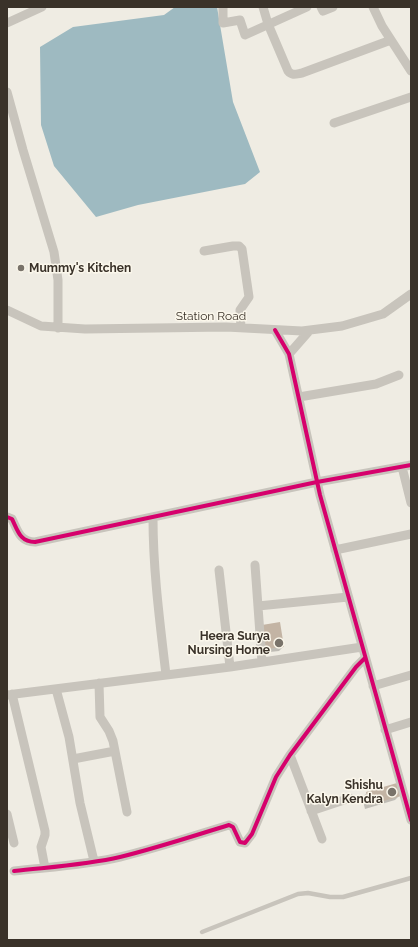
<!DOCTYPE html>
<style>
body{margin:0}
#map{position:relative;width:418px;height:947px;overflow:hidden;background:#efece3;font-family:Raleway,sans-serif}
canvas{display:block}
.frame{position:absolute;inset:0;border:8px solid #3a3229;pointer-events:none}
</style>
<div id="map">
<canvas width="418" height="947"></canvas>
<div class="frame"></div>
</div>
<script>
const ctx = document.querySelector('canvas').getContext('2d');
ctx.lineJoin = 'round';
function fill(path, color) { ctx.fillStyle = color; ctx.fill(path, 'evenodd'); }
function strokePath(path, color, width, dash) { ctx.strokeStyle = color; ctx.lineWidth = width; ctx.lineCap = dash ? 'butt' : 'round'; ctx.setLineDash(dash || []); ctx.stroke(path); }
function label(font, color, halo, rows, align = 'center') {
  ctx.font = font + ' Raleway,sans-serif'; ctx.lineWidth = 3; ctx.setLineDash([]); ctx.textBaseline = 'middle'; ctx.strokeStyle = halo; ctx.fillStyle = color; for (const [text, x, y, turn = 0] of rows) {
    ctx.save(); ctx.translate(x, y); ctx.rotate((+turn || 0) * Math.PI / 180); ctx.textAlign = isNaN(turn) ? turn : align; if (halo) ctx.strokeText(text, 0, 0); ctx.fillText(text, 0, 0); ctx.restore();
  }
}
const water = new Path2D(`
 M175,7H217L233,102L260,172L245,184L138,205L96,217L54,166L41,125L40,47L73,27L164,15Z`);
const shadow = new Path2D(`
 M258,631L283,647L279,651L261,653Z
 M367,793L399,796L395,800L365,809L362,797Z`);
const building = new Path2D(`
 M280,622L284,647L266,649L262,625Z
 M397,783L401,796L370,805L366,792Z`);
const service = new Path2D(`
 M202,932L298,894L308,893L330,897H343L411,878`);
const minor = new Path2D(`
 M223,7V23L240,20L245,35L307,7
 M263,7L268,24L288,71C292,76 296,74 302,73L391,40
 M321,7L323,11L333,7
 M373,7L382,26L411,71
 M7,23L42,7
 M7,92L23,150L54,252L58,280V328
 M334,123L411,97
 M204,251L233,246H239L242,249L249,297L240,310L241,328
 M7,310L41,326L85,329L226,327L302,331L342,326L383,314L411,294
 M275,330L289,354L320,495L411,820
 M289,354L310,330
 M299,397L376,384L399,375
 M402,467L411,503
 M7,517L12,519C18,531 20,542 35,542L317,482L411,465
 M153,518C153,571 160,623 166,675
 M335,550L411,534
 M255,565L262,662
 M219,570L230,667
 M258,606L348,597
 M99,683L100,717L109,731L113,741L127,812
 M373,686L411,675
 M56,689L69,737L80,803L94,861
 M12,694L45,831V835L41,847L45,868
 M7,695L230,667L362,647
 M385,730L411,722
 M290,755L322,839
 M73,759L115,751
 M311,811L350,798
 M7,814L14,843
 M14,871C49,867 86,865 120,857C157,848 193,836 229,825L233,827L240,842L245,843L252,834L276,777L290,755L356,667L365,658`);
const cycleway = new Path2D(`
 M275,330L289,354L320,495L411,820
 M7,517L12,519C18,531 20,542 35,542L317,482L411,465
 M14,871C49,867 86,865 120,857C157,848 193,836 229,825L233,827L240,842L245,843L252,834L276,777L290,755L356,667L365,658`);
const markers = [
 [21,268,4,"#79736a"],
 [279,643,5,"#79736a"],
 [392,792,5,"#79736a"]
];
const poiNames = [
 ["Mummy's Kitchen",29,268,"left"],
 ["Heera Surya",270,636],
 ["Nursing Home",270,650],
 ["Shishu",383,785],
 ["Kalyn Kendra",383,799]
];
const streetNames = [
 ["Station Road",211,316]
];
fill(water, '#9ebac1');
fill(shadow, '#0003');
fill(building, '#c3b4a4');
strokePath(service, '#c8c4bc', 4.5);
strokePath(minor, '#c8c4bc', 9);
strokePath(cycleway, '#d6006c', 4);
for (const [x, y, r, color] of markers) { const dot = new Path2D(); dot.arc(x, y, r, 0, 2 * Math.PI); ctx.fillStyle = color; ctx.fill(dot); strokePath(dot, '#fbf7eb', 1.5); }
label('bold 12px', '#3a3229', '#fbf7eb', poiNames, 'right');
label('12px', '#3a3229', '#fbf7eb', streetNames);
</script>
